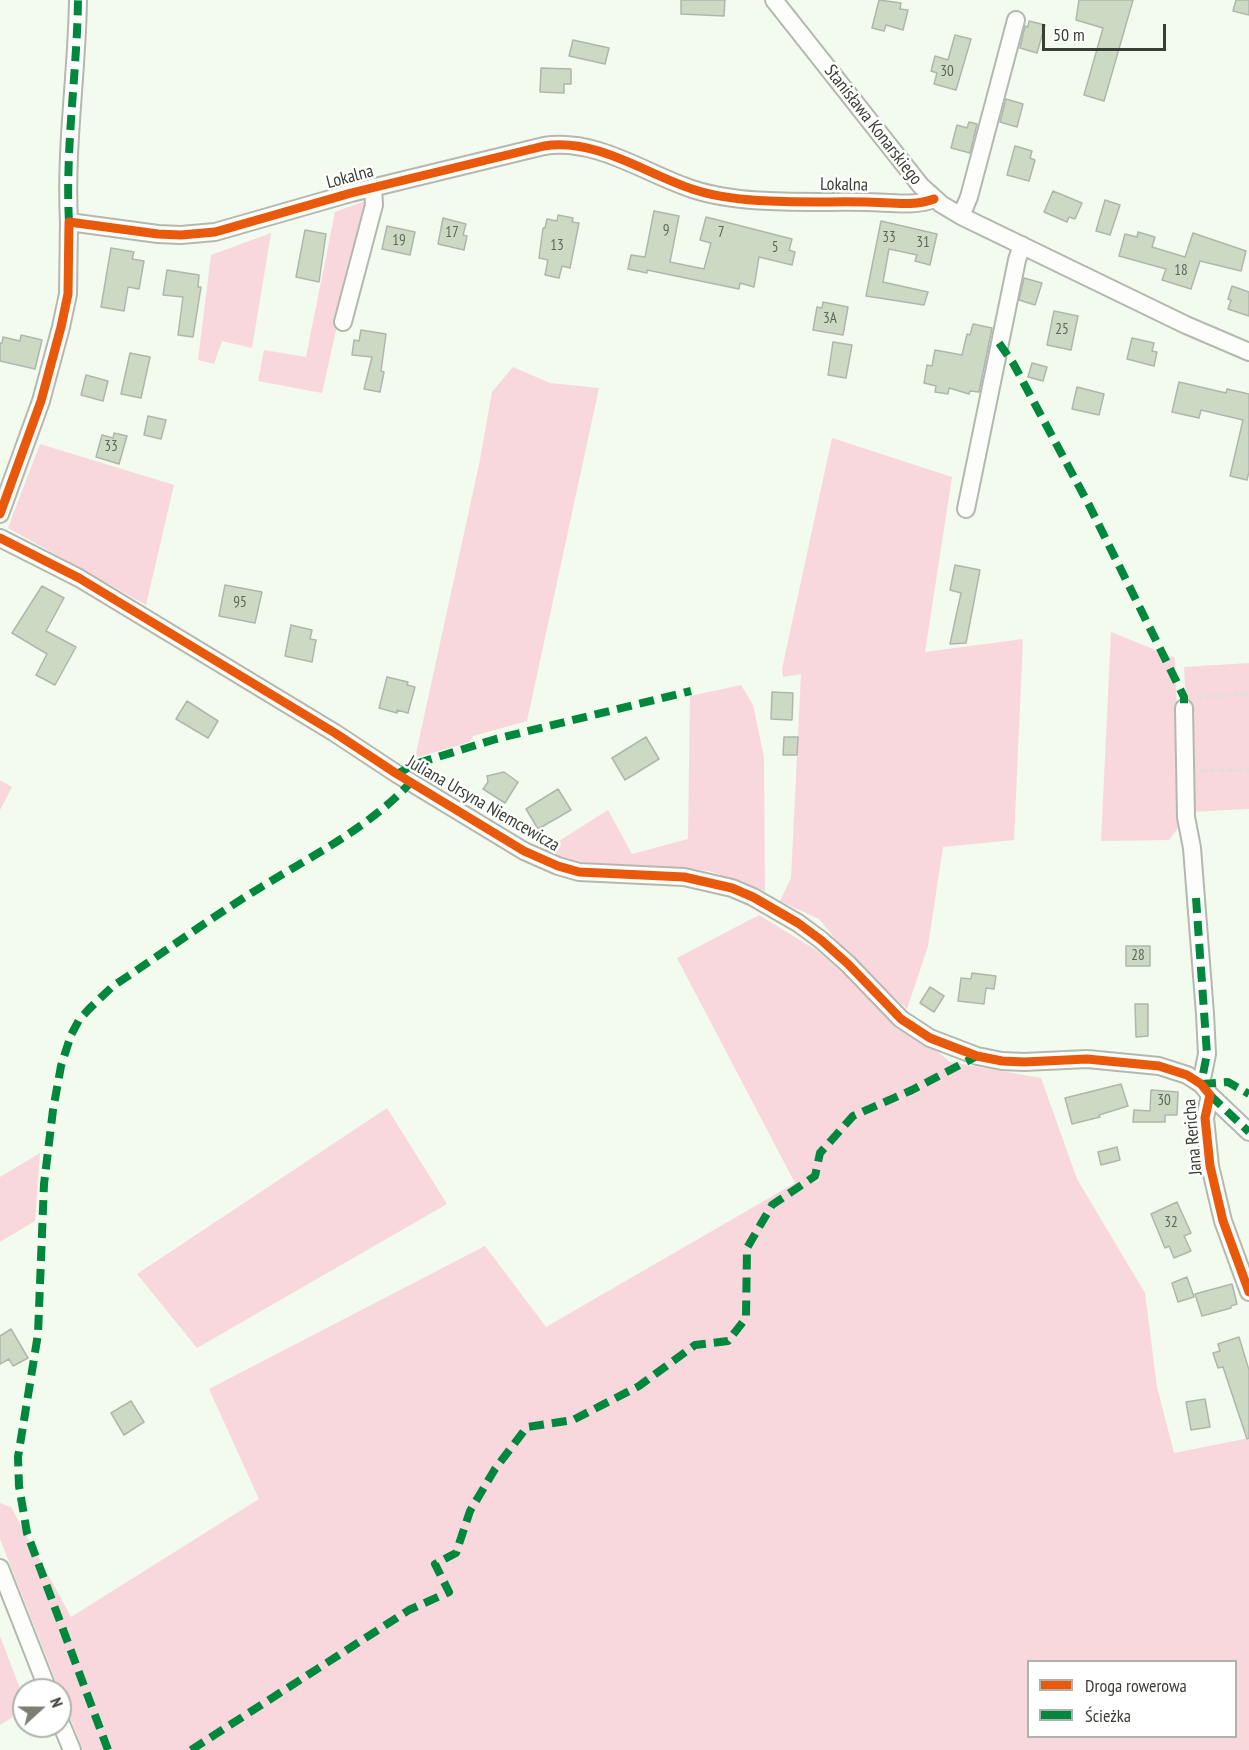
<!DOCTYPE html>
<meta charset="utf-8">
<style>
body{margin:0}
#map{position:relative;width:1249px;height:1750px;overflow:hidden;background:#f3faee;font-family:"PT Sans Narrow",sans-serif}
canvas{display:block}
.legend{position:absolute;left:1027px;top:1660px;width:210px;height:78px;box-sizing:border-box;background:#fff;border:2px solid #b0b2af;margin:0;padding:8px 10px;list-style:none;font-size:18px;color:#393e36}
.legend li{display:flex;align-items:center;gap:12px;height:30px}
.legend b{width:30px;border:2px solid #b0b2af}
.north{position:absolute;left:12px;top:1678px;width:60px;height:60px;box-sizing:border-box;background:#fff;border:2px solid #b0b2af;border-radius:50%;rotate:69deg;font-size:16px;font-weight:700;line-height:24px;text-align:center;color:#393e36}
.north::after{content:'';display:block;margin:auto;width:21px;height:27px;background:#7a8076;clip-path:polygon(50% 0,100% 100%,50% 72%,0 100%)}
.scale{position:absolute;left:1042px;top:24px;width:124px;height:27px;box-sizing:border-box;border:3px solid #393e36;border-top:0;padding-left:8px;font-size:18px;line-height:21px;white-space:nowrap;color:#393e36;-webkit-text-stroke:4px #fff;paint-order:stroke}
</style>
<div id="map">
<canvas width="1249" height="1750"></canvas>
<ul class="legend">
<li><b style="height:8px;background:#e8590c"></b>Droga rowerowa</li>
<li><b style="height:8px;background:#00873e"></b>Ścieżka</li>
</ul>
<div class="north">N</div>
<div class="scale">50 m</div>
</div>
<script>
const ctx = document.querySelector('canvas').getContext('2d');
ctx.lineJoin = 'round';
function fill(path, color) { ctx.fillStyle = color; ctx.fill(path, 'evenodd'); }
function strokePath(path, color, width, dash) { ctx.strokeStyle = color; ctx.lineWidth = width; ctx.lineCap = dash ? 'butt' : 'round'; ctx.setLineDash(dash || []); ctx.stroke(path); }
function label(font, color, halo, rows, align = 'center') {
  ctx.font = font + ' "PT Sans Narrow",sans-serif'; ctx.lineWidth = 5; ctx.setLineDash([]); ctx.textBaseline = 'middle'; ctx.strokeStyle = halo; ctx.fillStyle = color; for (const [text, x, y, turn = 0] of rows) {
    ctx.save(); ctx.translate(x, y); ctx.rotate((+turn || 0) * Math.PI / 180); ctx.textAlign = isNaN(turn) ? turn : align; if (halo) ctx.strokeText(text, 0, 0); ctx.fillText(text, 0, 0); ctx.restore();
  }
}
const green = new Path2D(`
 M365,201L322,393L258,381L264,350L306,357L335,212Z
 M271,233L252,348L222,341L214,364L198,360L211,255Z
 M513,367L550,383L599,388L527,721L473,736L470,742L415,758L480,460L492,392Z
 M832,438L952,477L925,652L1023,639L1014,840L943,847L928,946L907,1009L849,956L819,919L780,901L791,878L801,674L783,677L782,669Z
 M40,444L174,485L146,605L8,528Z
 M1111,632L1175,658L1181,824L1169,840L1101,841Z
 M1249,663V809L1190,812V775L1184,667Z
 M741,685L753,705L764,757L765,891L709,871L631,866H595L564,862L543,851L608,810L632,854L688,839L690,696Z
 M0,780L12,787L0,810Z
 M759,915L816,950L950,1062L1041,1078L1077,1179L1145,1293L1157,1387L1174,1453L1249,1438V1750H83L0,1539V1503L11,1507L71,1617L259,1499L209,1389L485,1246L546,1327L795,1183L677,958ZM1028,1662H1236V1736H1028Z
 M387,1108L447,1204L197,1348L137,1274Z
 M40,1153L35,1221L0,1242V1177Z
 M0,1636L24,1699V1710L0,1725Z`);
const building = new Path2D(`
 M681,0H725L724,16L681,14Z
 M879,0L901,3L900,9L908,10L903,30L886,25L884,31L872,28Z
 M1079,0H1133L1104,101L1084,95L1103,28L1076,20Z
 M1236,0H1249V15L1233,11Z
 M1029,21L1045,25L1037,53L1020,48L1025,26L1028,27Z
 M955,35L971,39L956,90L934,84L937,73L931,71L935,56L948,60Z
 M573,40L609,48L605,64L569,56Z
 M541,68L571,69V84H564V93L540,92Z
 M1006,99L1023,104L1017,127L1000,122Z
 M969,122L977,124L970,153L951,148L957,125L967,128Z
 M1015,146L1032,151L1030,158L1035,160L1029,181L1007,175Z
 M1053,191L1082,203L1075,219L1069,217L1067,222L1044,212Z
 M1105,200L1120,205L1110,235L1096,231Z
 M654,211L679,216L670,262L704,269L711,243L700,240L706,217L792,239L789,250L795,252L792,265L759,257L754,287L740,283L739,289L647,270V273L628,269L631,255L645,257Z
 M558,215L573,218L572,222L579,223L570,268L562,266L559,278L545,275L548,260L539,258L543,228H545L547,219L557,221Z
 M443,218L466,224L463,235L467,236L464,250L438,244Z
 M881,221L937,234L930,265L915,261L917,255L889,249L883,282L928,292L924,305L866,296Z
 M387,226L415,232L410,255L382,249Z
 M305,230L326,234L319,282L296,277Z
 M1138,232L1155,237L1152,247L1185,257L1193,233L1246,251L1241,271L1200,261L1191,289L1162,280L1166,269L1119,256L1125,234L1137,237Z
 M111,248L134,252L132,259L144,261L139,289L128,287L124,311L101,307Z
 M167,270L199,275L198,287H201L193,337L178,335L183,297L163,295Z
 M1024,278L1042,283L1035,305L1019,300Z
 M1232,286L1249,292V316L1228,309L1231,300L1228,299Z
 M823,302L848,307L843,335L813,330L817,307L822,308Z
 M1054,311L1078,316L1071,350L1047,345Z
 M973,324L992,328L979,392L970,391L969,394L949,388L948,394L935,392L936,386L924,383L927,365L932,366L935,350L962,355L967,334L970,335Z
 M361,330L386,334L381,371L384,372L380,392L364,389L372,357L352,355L354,340L359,341Z
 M21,335L42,340L35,369L0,361V343H2L3,337L20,341Z
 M1132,338L1154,343L1152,351L1157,352L1154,366L1127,359Z
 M833,342L852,345L846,378L828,375Z
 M130,353L150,357L141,398L121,394Z
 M1032,363L1047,367L1043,381L1028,377Z
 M86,375L108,381L103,401L81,395Z
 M1179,382L1226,393L1227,389L1249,394V472L1247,480L1230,476L1243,420L1201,410L1199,418L1172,412Z
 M1077,387L1104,394L1099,415L1072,409Z
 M148,416L166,420L161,439L144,435Z
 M114,433L127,436L119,464L96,457L102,435L113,438Z
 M955,565L980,570L966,643L950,644L961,593L950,590Z
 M225,585L262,592L255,623L219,616Z
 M42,586L64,598L46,631L76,647L55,685L36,675L47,654L12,633Z
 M291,625L312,630L310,639L316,640L312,662L285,656Z
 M387,677L408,682L407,685L415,687L408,713L397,710V713L379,708Z
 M772,692L793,693L792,720L771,719Z
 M187,701L218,721L208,738L176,719Z
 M646,737L659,759L625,780L612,758Z
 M784,737H798L797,755H783Z
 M504,772L518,782L505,803L483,789L488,782L487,776Z
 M558,789L571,810L538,829L526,809Z
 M1126,946H1150V966H1126Z
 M972,973L996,976L994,989L986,988L984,1004L958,1001L961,978L971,979Z
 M930,987L944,996L934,1012L920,1003Z
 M1135,1004H1148V1036L1136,1037Z
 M1121,1084L1128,1106L1099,1115L1100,1117L1072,1124L1065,1098Z
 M1151,1090L1178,1092L1177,1115H1165V1122H1133L1134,1110L1150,1111Z
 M1117,1147L1120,1160L1101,1165L1098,1152Z
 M1177,1202L1191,1233L1184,1236L1191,1251L1174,1258L1169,1246L1165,1248L1151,1214Z
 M1187,1277L1194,1297L1178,1302L1172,1283Z
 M1232,1284L1237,1304L1231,1306V1308L1202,1316L1195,1294Z
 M11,1329L28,1358L13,1366L9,1359L0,1364V1336Z
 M1239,1337L1249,1370V1438L1247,1439L1223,1367L1218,1368L1213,1353L1220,1351L1218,1344Z
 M1205,1399L1210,1427L1191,1430L1186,1402Z
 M131,1401L144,1422L124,1435L111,1413Z`);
const path = new Path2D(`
 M1197,697L1249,694
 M1200,771L1249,770`);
const minor = new Path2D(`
 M774,0L921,186L941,204L961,216L1186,325L1249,352
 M961,216L969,197L1016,20
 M69,222C65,148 77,74 78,0
 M343,322L374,205L373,187
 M966,509L1017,260L1022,245
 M0,514L41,401L61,327L68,294L69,222L158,234L181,235L215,232L351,193L544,146C597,138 644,173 692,189C743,206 812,201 866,202C887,202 914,207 934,199
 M0,538L79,578L335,733L397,774L524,851L558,866L579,872L684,877L732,888L753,897L798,923L821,940L848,964L901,1019L930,1038L977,1056L1002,1061L1024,1062L1087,1059L1159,1066L1187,1075L1201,1084L1210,1095L1205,1118L1210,1166L1223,1221L1249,1292
 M1184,708L1186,817L1192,848L1205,1014L1207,1054L1201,1084
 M1210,1095L1249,1132
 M0,1568L48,1690
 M60,1721L72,1750`);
const quiet = new Path2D(`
 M69,222C65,148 77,74 78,0
 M999,343L1013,363L1090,507L1184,697V708
 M397,774L415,764L496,739L691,691
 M1196,898L1207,1054L1201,1084
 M1201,1084L1228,1082L1249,1094
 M1210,1095L1249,1132
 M108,1750L27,1533L19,1486L18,1457L38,1334L44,1184L53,1110L61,1066L71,1035L79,1020L89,1009L113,986C159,956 203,923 250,894C305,859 366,831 411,782
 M191,1750L409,1610L449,1592L435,1564L456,1553L470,1511L495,1469L527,1427L573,1420L639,1386L695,1345L728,1341L746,1318L747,1248L772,1205L815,1176L820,1153L853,1116L912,1090L977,1056`);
const cycleway = new Path2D(`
 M0,514L41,401L61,327L68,294L69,222L158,234L181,235L215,232L351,193L544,146C597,138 644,173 692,189C743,206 812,201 866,202C887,202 914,207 934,199
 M0,538L79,578L335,733L397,774L524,851L558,866L579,872L684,877L732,888L753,897L798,923L821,940L848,964L901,1019L930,1038L977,1056L1002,1061L1024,1062L1087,1059L1159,1066L1187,1075L1201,1084L1210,1095L1205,1118L1210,1166L1223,1221L1249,1292`);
const numberNames = [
 ["30",947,72],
 ["9",666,231],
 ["17",452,233],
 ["7",721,233],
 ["33",889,238],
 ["19",399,241],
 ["31",923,243],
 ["13",557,246],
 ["5",775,248],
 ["18",1181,271],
 ["3A",830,319],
 ["25",1062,330],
 ["33",111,447],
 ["95",240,603],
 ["28",1138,956],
 ["30",1164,1101],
 ["32",1171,1223]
];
const streetNames = [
 ["Stanisława Konarskiego",873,125,52],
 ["Lokalna",350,177,-15],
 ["Lokalna",844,185,1],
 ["Juliana Ursyna Niemcewicza",483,804,30],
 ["Jana Rericha",1193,1137,-95]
];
fill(green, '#f8d8dc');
fill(building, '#cddac3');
strokePath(building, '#b0b6ad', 1.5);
strokePath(minor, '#b4b9b0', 20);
strokePath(path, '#dfe0dd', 3, [6, 3]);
strokePath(minor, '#fdfefc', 16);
strokePath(quiet, '#00873e', 8, [15, 8]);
strokePath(cycleway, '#e8590c', 9);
label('15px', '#5e6559', null, numberNames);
label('18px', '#393e36', '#fff', streetNames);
</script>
